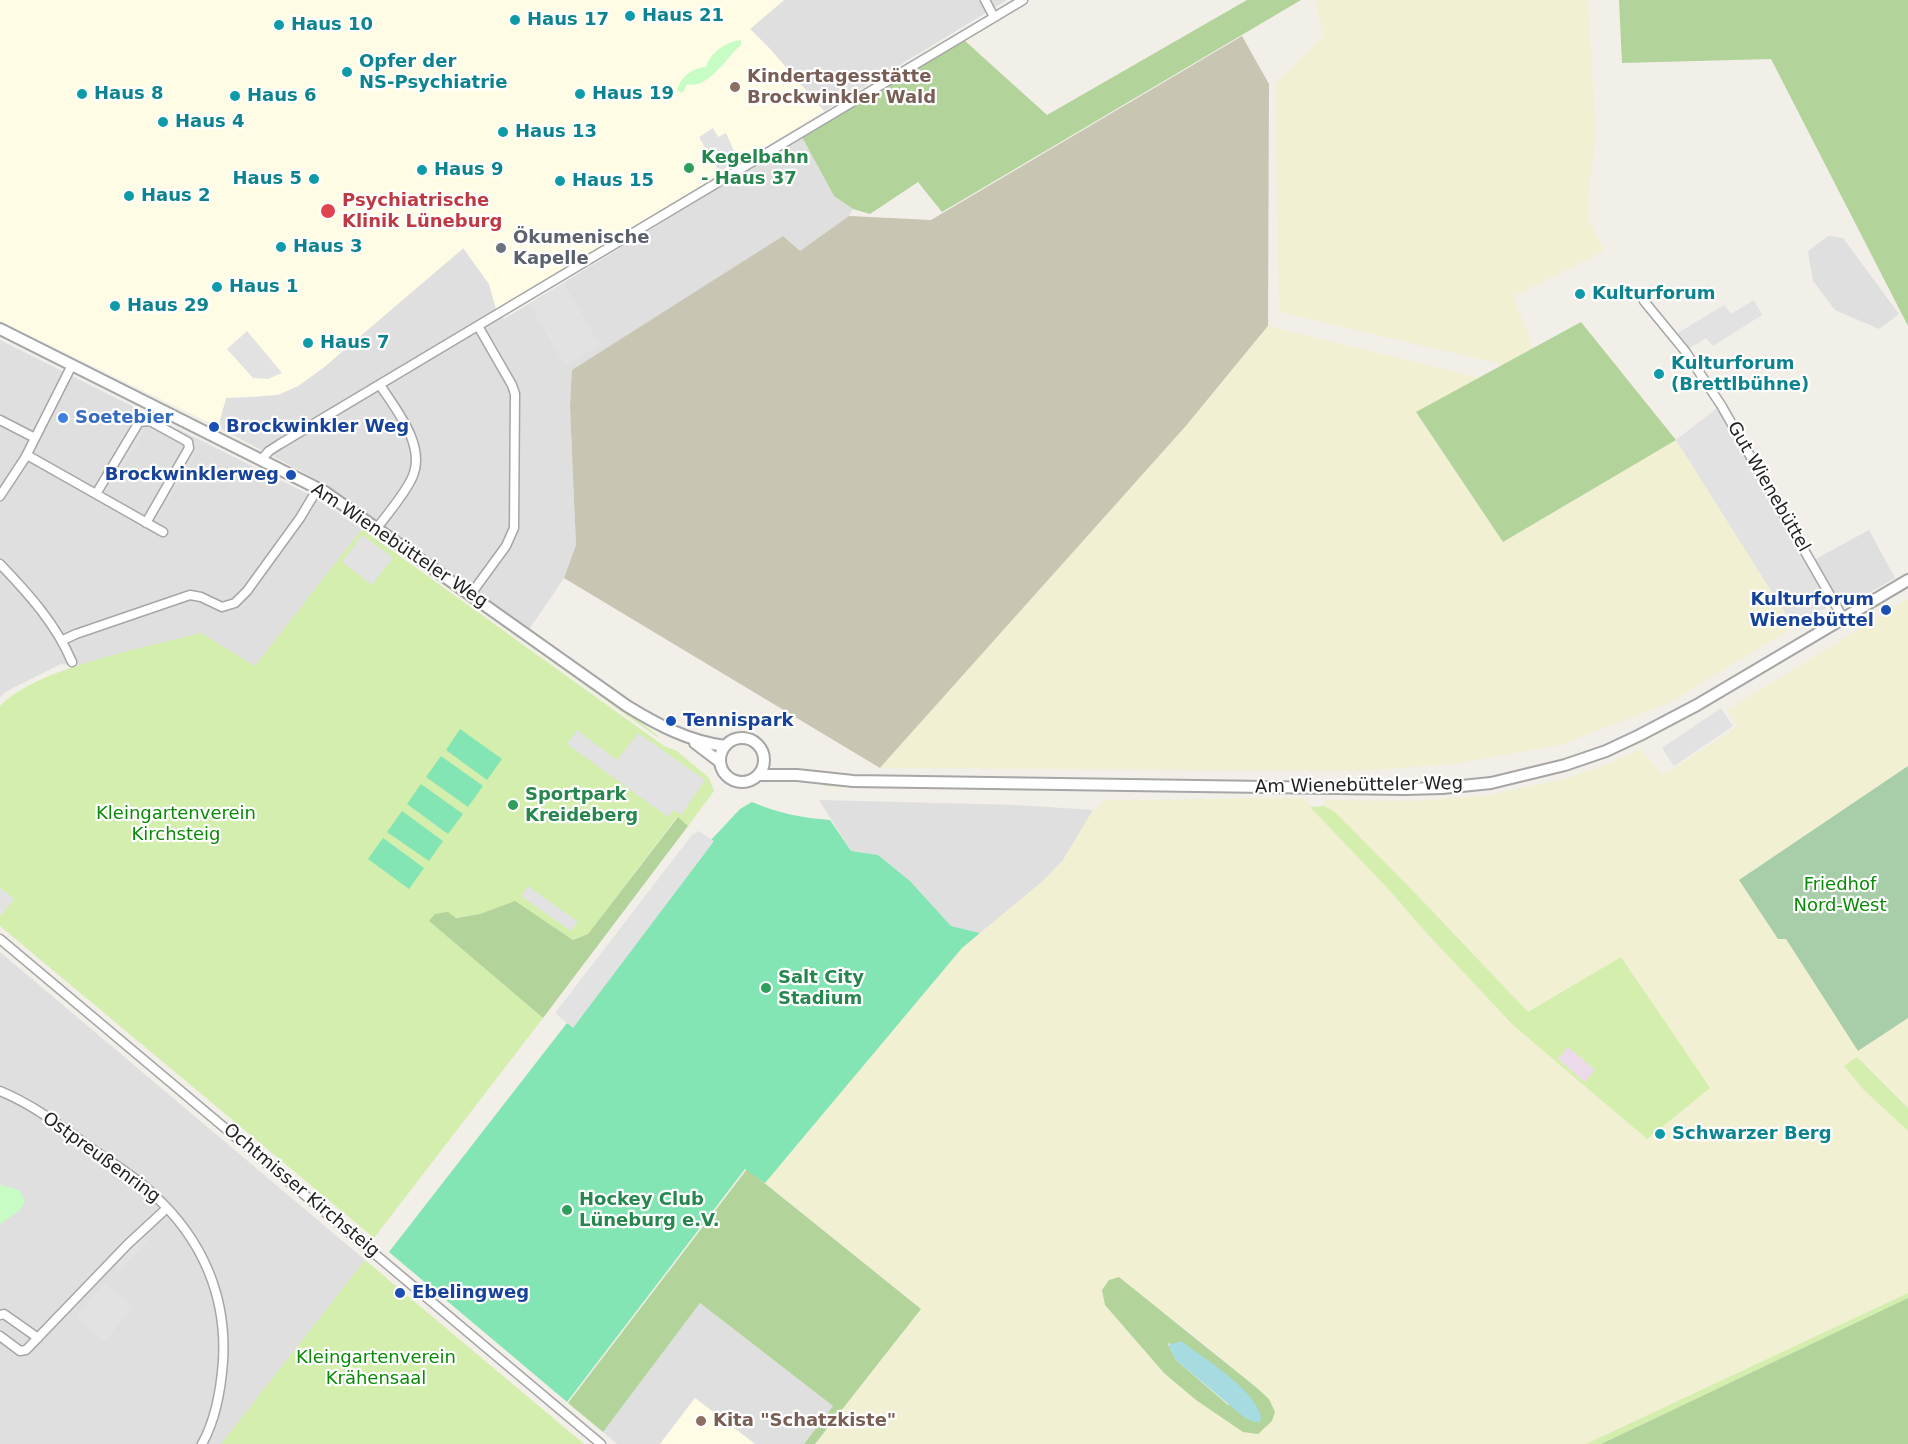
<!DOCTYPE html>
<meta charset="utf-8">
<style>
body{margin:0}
canvas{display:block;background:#f2eee8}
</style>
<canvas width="1908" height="1444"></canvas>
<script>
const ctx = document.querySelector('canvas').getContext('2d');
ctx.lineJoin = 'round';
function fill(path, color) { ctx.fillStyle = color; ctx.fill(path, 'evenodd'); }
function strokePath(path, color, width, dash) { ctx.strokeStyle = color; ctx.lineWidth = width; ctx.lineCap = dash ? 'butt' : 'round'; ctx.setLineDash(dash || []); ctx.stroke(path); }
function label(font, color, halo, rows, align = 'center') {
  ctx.font = font + ' "DejaVu Sans",sans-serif'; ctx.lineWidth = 4.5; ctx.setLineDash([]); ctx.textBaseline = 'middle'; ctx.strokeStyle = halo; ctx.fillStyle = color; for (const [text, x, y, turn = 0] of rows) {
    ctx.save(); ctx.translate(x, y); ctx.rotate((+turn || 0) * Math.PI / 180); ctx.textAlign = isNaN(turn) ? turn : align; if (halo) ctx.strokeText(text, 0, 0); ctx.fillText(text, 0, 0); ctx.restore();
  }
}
const residential = new Path2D(`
 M784,0H1007L824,111L770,49L750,29Z
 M802,137L834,196L853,209L849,216L800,251L783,236L573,370L570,407L576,545L564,578L528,631L325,484L218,427L226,398L258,397L298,386L323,368L464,248L489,284L496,309L504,319Z
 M1828,236L1843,238L1899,314L1879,329L1835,310L1813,281L1808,251Z
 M0,340L306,493L334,510L362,529L255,666H77L61,664L5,692L0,697Z
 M1869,530L1895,578L1843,608L1814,560Z
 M819,800L1017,805L1093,810L1063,860L1043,881L980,933L951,926L910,881L878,855L851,851Z
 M0,952L365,1260L221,1444H0Z
 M700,1303L833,1406L804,1444H755L695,1398L660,1444H617L603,1432Z`);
const industrial = new Path2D(`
 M1568,1047L1595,1070L1585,1082L1558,1059Z`);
const education = new Path2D(`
 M0,0H784L750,29L770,49L824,111L496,309L489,284L463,248L323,368L298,386L278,395L226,398L218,427L0,321Z
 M695,1398L755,1444H660Z`);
const construction = new Path2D(`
 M1242,36L1269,84L1268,326L1186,426L880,768L564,578L576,545L570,407L572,370L783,236L800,251L849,216L931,220Z`);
const farmland = new Path2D(`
 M1316,0H1588L1596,136L1589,189V219L1604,251L1514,296L1533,349L1504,365L1279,312L1275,84L1323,37Z
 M1268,326L1480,378L1416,413L1503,542L1676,440L1794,627L1667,704L1563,744L1456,764L1358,771L880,768L1186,426Z
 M1908,599V766L1739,880L1778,939H1786L1858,1051L1908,1018V1108L1857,1057L1865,1091L1908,1131V1293L1586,1444H815L921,1309L765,1183L962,948L1043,881L1063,860L1093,810L1106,800L1306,798L1310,807L1392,893L1421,927L1513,1025L1647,1138L1622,958L1528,1012L1416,894L1335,812L1324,806L1325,800L1410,801L1489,795L1571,777L1607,764L1641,749L1663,775L1737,727L1727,710ZM1109,1280L1158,1310L1190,1332L1257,1388L1269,1399L1275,1412L1164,1373L1105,1305L1102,1291Z`);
const grass = new Path2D(`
 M362,529L664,746L677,751L709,778L714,791L688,826L677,817L588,934L573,940L515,902L480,914L429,921L543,1018L374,1238L0,926V916L14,899L0,888V706C38,667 148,647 201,633L255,666Z
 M465,595L634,717L658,736L657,737L463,598Z
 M826,783L1027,788V790L844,787L824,786Z
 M1324,806L1335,812L1416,894L1528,1012L1621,957L1710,1088L1647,1139L1513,1025L1421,927L1392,893L1310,807ZM1568,1047L1595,1070L1585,1082L1558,1059Z
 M1857,1057L1908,1108V1131L1865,1091L1844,1066Z
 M365,1260L584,1444H221Z
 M1908,1293V1298L1601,1444H1586Z`);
const forest = new Path2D(`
 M1247,0H1301L942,212L918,182L870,214L853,209L834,196L802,137L964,40L1047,115Z
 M1619,0H1908V326L1771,59L1622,63Z
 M1581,322L1676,440L1503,542L1416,412Z
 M678,817L688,826L543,1018L429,921L435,914L448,912L456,918L480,914L515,901L573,940L588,934Z
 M747,1169L921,1309L815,1444H804L833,1406L700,1303L603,1432L568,1403Z
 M1119,1277L1257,1388L1269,1399L1275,1412L1272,1421L1258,1434L1243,1432L1196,1400L1164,1373L1105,1305L1102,1290L1109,1280ZM1169,1343L1220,1370L1252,1400L1228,1405L1176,1360L1168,1345Z
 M1908,1298V1444H1601Z`);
const cemetery = new Path2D(`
 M1908,766V1018L1858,1051L1786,939H1778L1739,880Z`);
const park = new Path2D(`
 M741,40V45C727,57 708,90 687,84L683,93L677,91C680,77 692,68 706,67C711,52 725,42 741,40Z
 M0,1185L19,1190L25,1201L19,1211L0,1224Z`);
const pitch = new Path2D(`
 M460,729L502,759L487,780L446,750Z
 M441,756L483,786L468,807L426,777Z
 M421,784L463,814L448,834L407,804Z
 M752,802C778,813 802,818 830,820L851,851L878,855L910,881L951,926L980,933L962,948L765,1183L745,1169L567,1402L389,1252L567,1023L573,1027L713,842L711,840L740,809Z
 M402,811L443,841L429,861L387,832Z
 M383,838L424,868L409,889L368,859Z`);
const parking = new Path2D(`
 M713,128L718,137L726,133L738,160L719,172L699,137Z
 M564,283L600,345L565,366L529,304Z
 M1754,300L1762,315L1713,346L1706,338L1685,351L1673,336L1724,305L1731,314Z
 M247,331L282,373L268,379L253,378L227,349Z
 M1721,405L1834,603L1794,627L1676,440Z
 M139,429L144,432L120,472L114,469Z
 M190,453L195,456L168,502L163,499Z
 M362,535L393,558L372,585L342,562Z
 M1721,708L1733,726L1674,766L1662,748Z
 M577,730L617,760L638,733L705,780L681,815L674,810L668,817L567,744Z
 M698,831L714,841L573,1028L555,1013L692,835Z
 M528,886L578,922L571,931L521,896Z
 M0,888L14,899L0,916Z
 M142,1237L148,1242L119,1272L113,1266Z
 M104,1283L133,1306L105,1342L76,1317Z`);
const water = new Path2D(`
 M1181,1341C1206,1360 1251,1386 1261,1416L1260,1422H1254L1245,1418L1176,1360L1168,1345Z`);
const minor = new Path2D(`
 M985,0L994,17
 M1644,301L1685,351L1721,405L1843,618
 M0,420L35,438
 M27,455L163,532
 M261,460L269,451L280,444L1023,0
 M96,494L139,422L150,421L188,442L189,448L146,523
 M0,496L25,458L72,365
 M377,528C389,512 404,495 412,478C427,446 396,410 380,385
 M0,564C28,593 56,624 72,662
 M471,594L506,546L514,528L515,394L512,385L478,326
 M63,640L76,634L190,595L201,597L222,607L235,603L247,591L300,518L318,488
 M0,939L601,1444
 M0,1091C32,1104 61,1126 88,1146C110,1162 135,1176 154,1195C202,1239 227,1296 223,1361C221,1389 216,1419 202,1444
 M0,1315L4,1314L38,1338
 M0,1336L20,1351L26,1350L128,1244L167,1208`);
const tertiary = new Path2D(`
 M0,329L325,492L627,706C658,725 688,741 725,746
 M720 760a22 22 0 1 1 44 0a22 22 0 1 1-44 0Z
 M695,743L720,762
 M758,775H797L853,781L1404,789L1442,788L1491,783L1565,765L1606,751L1640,735L1697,705L1908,580`);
const markers = [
 [630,16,6,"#0f9aa8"],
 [515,20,6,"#0f9aa8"],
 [279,25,6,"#0f9aa8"],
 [347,72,6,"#0f9aa8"],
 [735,87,6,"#8d6e63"],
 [82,94,6,"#0f9aa8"],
 [580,94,6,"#0f9aa8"],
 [235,96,6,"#0f9aa8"],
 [163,122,6,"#0f9aa8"],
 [503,132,6,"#0f9aa8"],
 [689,168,6,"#2e9e5b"],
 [422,170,6,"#0f9aa8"],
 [314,179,6,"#0f9aa8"],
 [560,181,6,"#0f9aa8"],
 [129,196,6,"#0f9aa8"],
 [328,211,8,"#e0444e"],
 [281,247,6,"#0f9aa8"],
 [501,248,6,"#6b7280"],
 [217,287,6,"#0f9aa8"],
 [1580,294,6,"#0f9aa8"],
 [115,306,6,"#0f9aa8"],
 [308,343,6,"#0f9aa8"],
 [1659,374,6,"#0f9aa8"],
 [63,418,6,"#3f7fe0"],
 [214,427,6,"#1a4fb4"],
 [291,475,6,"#1a4fb4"],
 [1886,610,6,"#1a4fb4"],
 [671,721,6,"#1a4fb4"],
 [513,805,6,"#2e9e5b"],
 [766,988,6,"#2e9e5b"],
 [1660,1134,6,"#0f9aa8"],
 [567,1210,6,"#2e9e5b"],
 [400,1293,6,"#1a4fb4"],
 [701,1421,6,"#8d6e63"]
];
const cultureNames = [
 ["Haus 21",642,16],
 ["Haus 17",527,20],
 ["Haus 10",291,25],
 ["Opfer der",359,62],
 ["NS-Psychiatrie",359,83],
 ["Haus 8",94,94],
 ["Haus 19",592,94],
 ["Haus 6",247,96],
 ["Haus 4",175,122],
 ["Haus 13",515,132],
 ["Haus 9",434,170],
 ["Haus 5",302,179,"right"],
 ["Haus 15",572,181],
 ["Haus 2",141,196],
 ["Haus 3",293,247],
 ["Haus 1",229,287],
 ["Kulturforum",1592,294],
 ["Haus 29",127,306],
 ["Haus 7",320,343],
 ["Kulturforum",1671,364],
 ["(Brettlbühne)",1671,385],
 ["Schwarzer Berg",1672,1134]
];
const educationNames = [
 ["Kindertagesstätte",747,77],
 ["Brockwinkler Wald",747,98],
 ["Kita \"Schatzkiste\"",713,1421]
];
const leisureNames = [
 ["Kegelbahn",701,158],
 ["- Haus 37",701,179],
 ["Sportpark",525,795],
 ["Kreideberg",525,816],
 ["Salt City",778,978],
 ["Stadium",778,999],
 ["Hockey Club",579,1200],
 ["Lüneburg e.V.",579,1221]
];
const healthNames = [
 ["Psychiatrische",342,201],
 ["Klinik Lüneburg",342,222]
];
const worshipNames = [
 ["Ökumenische",513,238],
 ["Kapelle",513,259]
];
const shopNames = [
 ["Soetebier",75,418]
];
const transitNames = [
 ["Brockwinkler Weg",226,427],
 ["Brockwinklerweg",279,475,"right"],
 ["Kulturforum",1874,600,"right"],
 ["Wienebüttel",1874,621,"right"],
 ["Tennispark",683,721],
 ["Ebelingweg",412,1293]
];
const streetNames = [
 ["Gut Wienebüttel",1768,487,60],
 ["Am Wienebütteler Weg",399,546,34],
 ["Am Wienebütteler Weg",1359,786,-1],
 ["Ostpreußenring",101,1158,36],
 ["Ochtmisser Kirchsteig",301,1191,40]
];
const parkNames = [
 ["Kleingartenverein",176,814],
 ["Kirchsteig",176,835],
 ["Friedhof",1840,885],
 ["Nord-West",1840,906],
 ["Kleingartenverein",376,1358],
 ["Krähensaal",376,1379]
];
fill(residential, '#e0dfdf');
fill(industrial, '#ecdaea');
fill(education, '#fffce5');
fill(construction, '#c8c5b3');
fill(farmland, '#f1f0d3');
fill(grass, '#d4eead');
fill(forest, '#b2d49b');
fill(cemetery, '#a8cda9');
fill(park, '#c7fdc5');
fill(pitch, '#83e5b4');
fill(parking, '#e2e2e2');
fill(water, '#a7dbe2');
strokePath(minor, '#a6a6a6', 11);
strokePath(tertiary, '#a6a6a6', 14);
strokePath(minor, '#fff', 8);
strokePath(tertiary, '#fff', 10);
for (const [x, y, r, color] of markers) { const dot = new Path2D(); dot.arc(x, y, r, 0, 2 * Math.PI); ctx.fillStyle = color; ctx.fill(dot); strokePath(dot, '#fff', 2); }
label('bold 18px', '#0d838f', '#fff', cultureNames, 'left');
label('bold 18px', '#785e54', '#fff', educationNames, 'left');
label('bold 18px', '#27864d', '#fff', leisureNames, 'left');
label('bold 18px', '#be3a42', '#fff', healthNames, 'left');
label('bold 18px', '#5b616d', '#fff', worshipNames, 'left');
label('bold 18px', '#366cbe', '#fff', shopNames, 'left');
label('bold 18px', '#164399', '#fff', transitNames, 'left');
label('18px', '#222', '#fff', streetNames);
label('18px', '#0a8a06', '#fff', parkNames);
</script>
